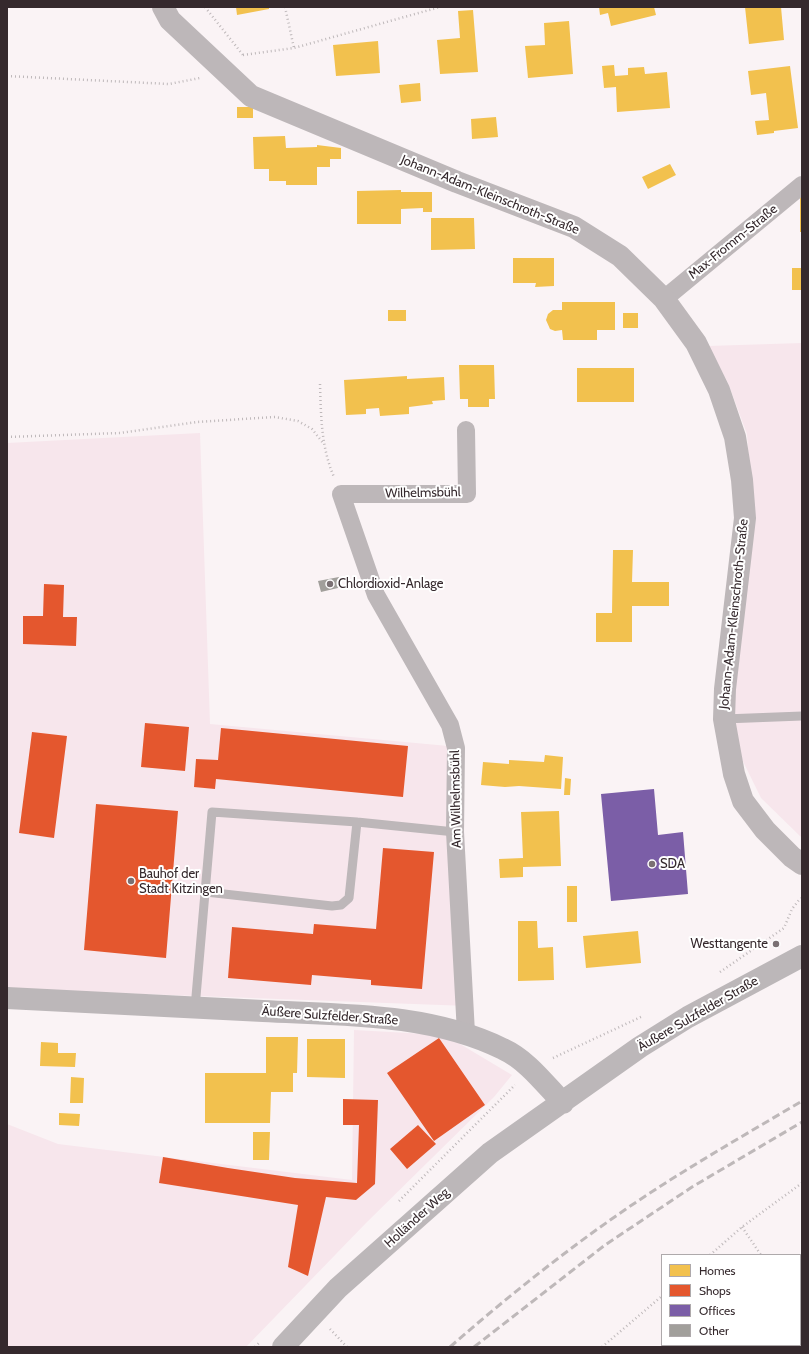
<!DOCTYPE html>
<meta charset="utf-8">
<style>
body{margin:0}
#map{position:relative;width:809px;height:1354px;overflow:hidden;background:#faf3f5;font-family:Cabin,sans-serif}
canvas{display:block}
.frame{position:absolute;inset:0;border:8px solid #35292d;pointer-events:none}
.legend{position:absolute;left:661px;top:1254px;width:140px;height:92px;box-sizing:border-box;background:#fff;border:1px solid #aea9ab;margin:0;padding:5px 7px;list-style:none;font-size:12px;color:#35292d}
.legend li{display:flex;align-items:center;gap:8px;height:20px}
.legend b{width:20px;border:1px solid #aea9ab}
</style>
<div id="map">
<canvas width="809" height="1354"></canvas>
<div class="frame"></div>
<ul class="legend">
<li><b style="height:11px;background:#f2c14e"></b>Homes</li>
<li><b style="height:11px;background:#e4572e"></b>Shops</li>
<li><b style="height:11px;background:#7b5ea7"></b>Offices</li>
<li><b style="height:11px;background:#a19f9b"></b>Other</li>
</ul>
</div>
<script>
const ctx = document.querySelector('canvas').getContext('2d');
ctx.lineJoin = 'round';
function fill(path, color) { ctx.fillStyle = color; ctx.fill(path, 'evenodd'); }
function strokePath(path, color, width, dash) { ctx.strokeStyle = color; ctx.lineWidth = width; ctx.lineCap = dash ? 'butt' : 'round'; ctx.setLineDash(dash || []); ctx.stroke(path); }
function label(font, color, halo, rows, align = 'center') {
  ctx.font = font + ' Cabin,sans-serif'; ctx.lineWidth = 4; ctx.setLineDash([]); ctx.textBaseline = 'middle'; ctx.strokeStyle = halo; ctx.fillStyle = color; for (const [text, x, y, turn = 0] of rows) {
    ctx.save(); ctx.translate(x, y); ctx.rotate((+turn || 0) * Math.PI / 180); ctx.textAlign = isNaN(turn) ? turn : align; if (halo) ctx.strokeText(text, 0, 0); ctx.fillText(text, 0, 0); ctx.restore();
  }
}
const built = new Path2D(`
 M802,343V838L761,798L734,743L729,688L750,477L747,434L728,383L708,346Z
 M200,433L210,724L459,747L468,1006L7,989V443Z
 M354,1030L445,1035L512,1075L494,1097L366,1223L246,1347H7V1124L58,1144L352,1180Z`);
const homes = new Path2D(`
 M236,7H269V9L237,15Z
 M599,7H654L656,15L611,26L608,13L600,15Z
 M745,7H781L784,40L749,44Z
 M473,10L478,72L440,74L437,40L460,38L458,11Z
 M569,21L573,74L528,78L525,46L545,45L544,23Z
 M378,41L380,73L336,76L333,45Z
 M614,65L615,76L628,75V68L644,67L645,74L667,72L670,108L617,112L616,87L604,88L602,66Z
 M790,66L798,128L774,131V133L757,135L755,121L769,120L766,93L751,95L748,71Z
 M420,83L421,101L401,103L399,85Z
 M237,107H253V118H237Z
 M496,117L498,137L472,139L471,119Z
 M285,136L286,148L317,147V145L341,148V159H330V167H317V185H286V181H269V169H254L253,137Z
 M670,164L676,175L648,189L642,177Z
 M401,190V192H432V212H423V208L401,209V224H357V191Z
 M800,196H802V232H800Z
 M431,218H474L475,249L431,250Z
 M513,258H554V286L535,287L536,283H513Z
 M792,268H802V290H792Z
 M562,302H615V330H597V340H563L562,330L555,331L550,329L546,320L548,314L553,310H562Z
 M388,310H406V321H388Z
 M623,313H638V328H623Z
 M459,365H494L495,399H489V407H468V399H460Z
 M577,368H634V402H577Z
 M407,376V379L444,377L445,400L432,401L433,404L409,407V414L380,416L379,408L366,409V414L346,415L344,380Z
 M613,550H633L632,582H669V606H632V642H596V613H612Z
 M545,755L563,757L561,789L519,786L505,787L481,785L483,762L509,764V760L544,762Z
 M565,778L571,779L570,795H564Z
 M559,811L561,866L523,867V877L500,878L499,859L523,858L521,812Z
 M567,886H577V922H567Z
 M518,921H537L538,948L553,947L554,980L518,981Z
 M638,931L641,963L586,968L583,936Z
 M266,1037H298L297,1073H293V1092H271L270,1123H205V1073H266Z
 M307,1039H345V1078L307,1077Z
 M41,1042L58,1043V1053H76L75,1067L40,1066Z
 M71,1077L84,1078L83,1103H70Z
 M59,1113L80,1114L79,1126L59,1125Z
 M253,1132H270L269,1160H253Z`);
const shops = new Path2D(`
 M44,584L64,585L63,617H77L76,646L23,644V616H43Z
 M145,723L189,727L185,771L141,767Z
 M221,728L408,746L403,797L216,779L215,789L194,787L196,759L218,760Z
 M32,732L67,736L54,838L19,833Z
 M96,804L178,811L166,958L84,950Z
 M383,848L434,852L422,989L371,985V980L312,975L311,985L228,978L232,927L313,934L314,924L376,929Z
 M439,1038L485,1105L434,1141L387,1073Z
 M343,1099L378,1100L375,1184L356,1200L326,1197L308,1276L288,1267L298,1205L159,1183L163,1157L228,1168L295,1178L357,1183L359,1125H343Z
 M418,1125L436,1144L407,1169L390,1149Z`);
const offices = new Path2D(`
 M654,789L658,835L683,832L688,894L611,901L601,794Z`);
const building = new Path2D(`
 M339,577L342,587L321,592L318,581Z`);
const path = new Path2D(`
 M205,7L243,55
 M285,7L294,48
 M243,55L294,48L440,7
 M7,76L169,84L200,78
 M320,384C321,416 321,447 334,477
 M7,437L120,433L197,422L275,417L298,421L312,429L323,443
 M720,972L784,928L792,909L799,900L802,898
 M553,1058L643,1016
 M399,1201L515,1085
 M742,1227L761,1255
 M710,1255L742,1227L802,1183
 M800,1311L802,1314
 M330,1329L347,1347
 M255,1347L260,1342
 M602,1347L662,1296`);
const service = new Path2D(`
 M724,719L802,716
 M206,892L332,906L341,905L349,898L357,822
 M195,1008L212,812L357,822L455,832`);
const minor = new Path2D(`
 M664,299L802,185
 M466,430L467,494H341L376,595L450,725L456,748L455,832L466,1033`);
const tertiary = new Path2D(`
 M163,7L170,20L251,96L457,182L574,227L620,256L664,299L696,343L719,390L735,437L742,480L745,518L725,689L724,719L734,774L743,801L765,830L792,857L802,864`);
const secondary = new Path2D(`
 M7,998C92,1002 178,1007 263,1011C342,1015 430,1013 503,1049C527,1060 544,1083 563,1103
 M283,1347L338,1288L490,1153L640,1047L688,1017L802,956`);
const rail = new Path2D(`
 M450,1347C506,1298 565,1251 626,1209C683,1170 743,1136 802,1101
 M474,1347L605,1245L692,1187L802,1122`);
const markers = [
 [330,584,4,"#7a7073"],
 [652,864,4,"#7a7073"],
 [131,881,4,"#7a7073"],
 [776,944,4,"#7a7073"]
];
const streetNames = [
 ["Johann-Adam-Kleinschroth-Straße",490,195,22],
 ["Max-Fromm-Straße",733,242,-39],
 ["Wilhelmsbühl",423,493,-1],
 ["Johann-Adam-Kleinschroth-Straße",734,614,-84],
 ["Am Wilhelmsbühl",456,799,-91],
 ["Äußere Sulzfelder Straße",698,1014,-30],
 ["Äußere Sulzfelder Straße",330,1016,4],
 ["Holländer Weg",417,1218,-42]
];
const poiNames = [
 ["Chlordioxid-Anlage",338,584],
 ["SDA",660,864],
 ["Bauhof der",139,874],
 ["Stadt Kitzingen",139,889],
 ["Westtangente",768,944,"right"]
];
fill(built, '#f7e6ec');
fill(homes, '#f2c14e');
fill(shops, '#e4572e');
fill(offices, '#7b5ea7');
fill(building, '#a19f9b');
strokePath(path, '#beb8ba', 2.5, [1, 3]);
strokePath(service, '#bdb7b9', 9);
strokePath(minor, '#bdb7b9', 18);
strokePath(tertiary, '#bdb7b9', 22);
strokePath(secondary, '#bcb7b9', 22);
strokePath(rail, '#beb8b9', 3, [8, 4]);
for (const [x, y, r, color] of markers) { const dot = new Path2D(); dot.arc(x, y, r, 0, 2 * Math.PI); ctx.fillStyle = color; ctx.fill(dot); strokePath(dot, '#fff', 1.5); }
label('13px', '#35292d', '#fff', streetNames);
label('13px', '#35292d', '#fff', poiNames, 'left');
</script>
